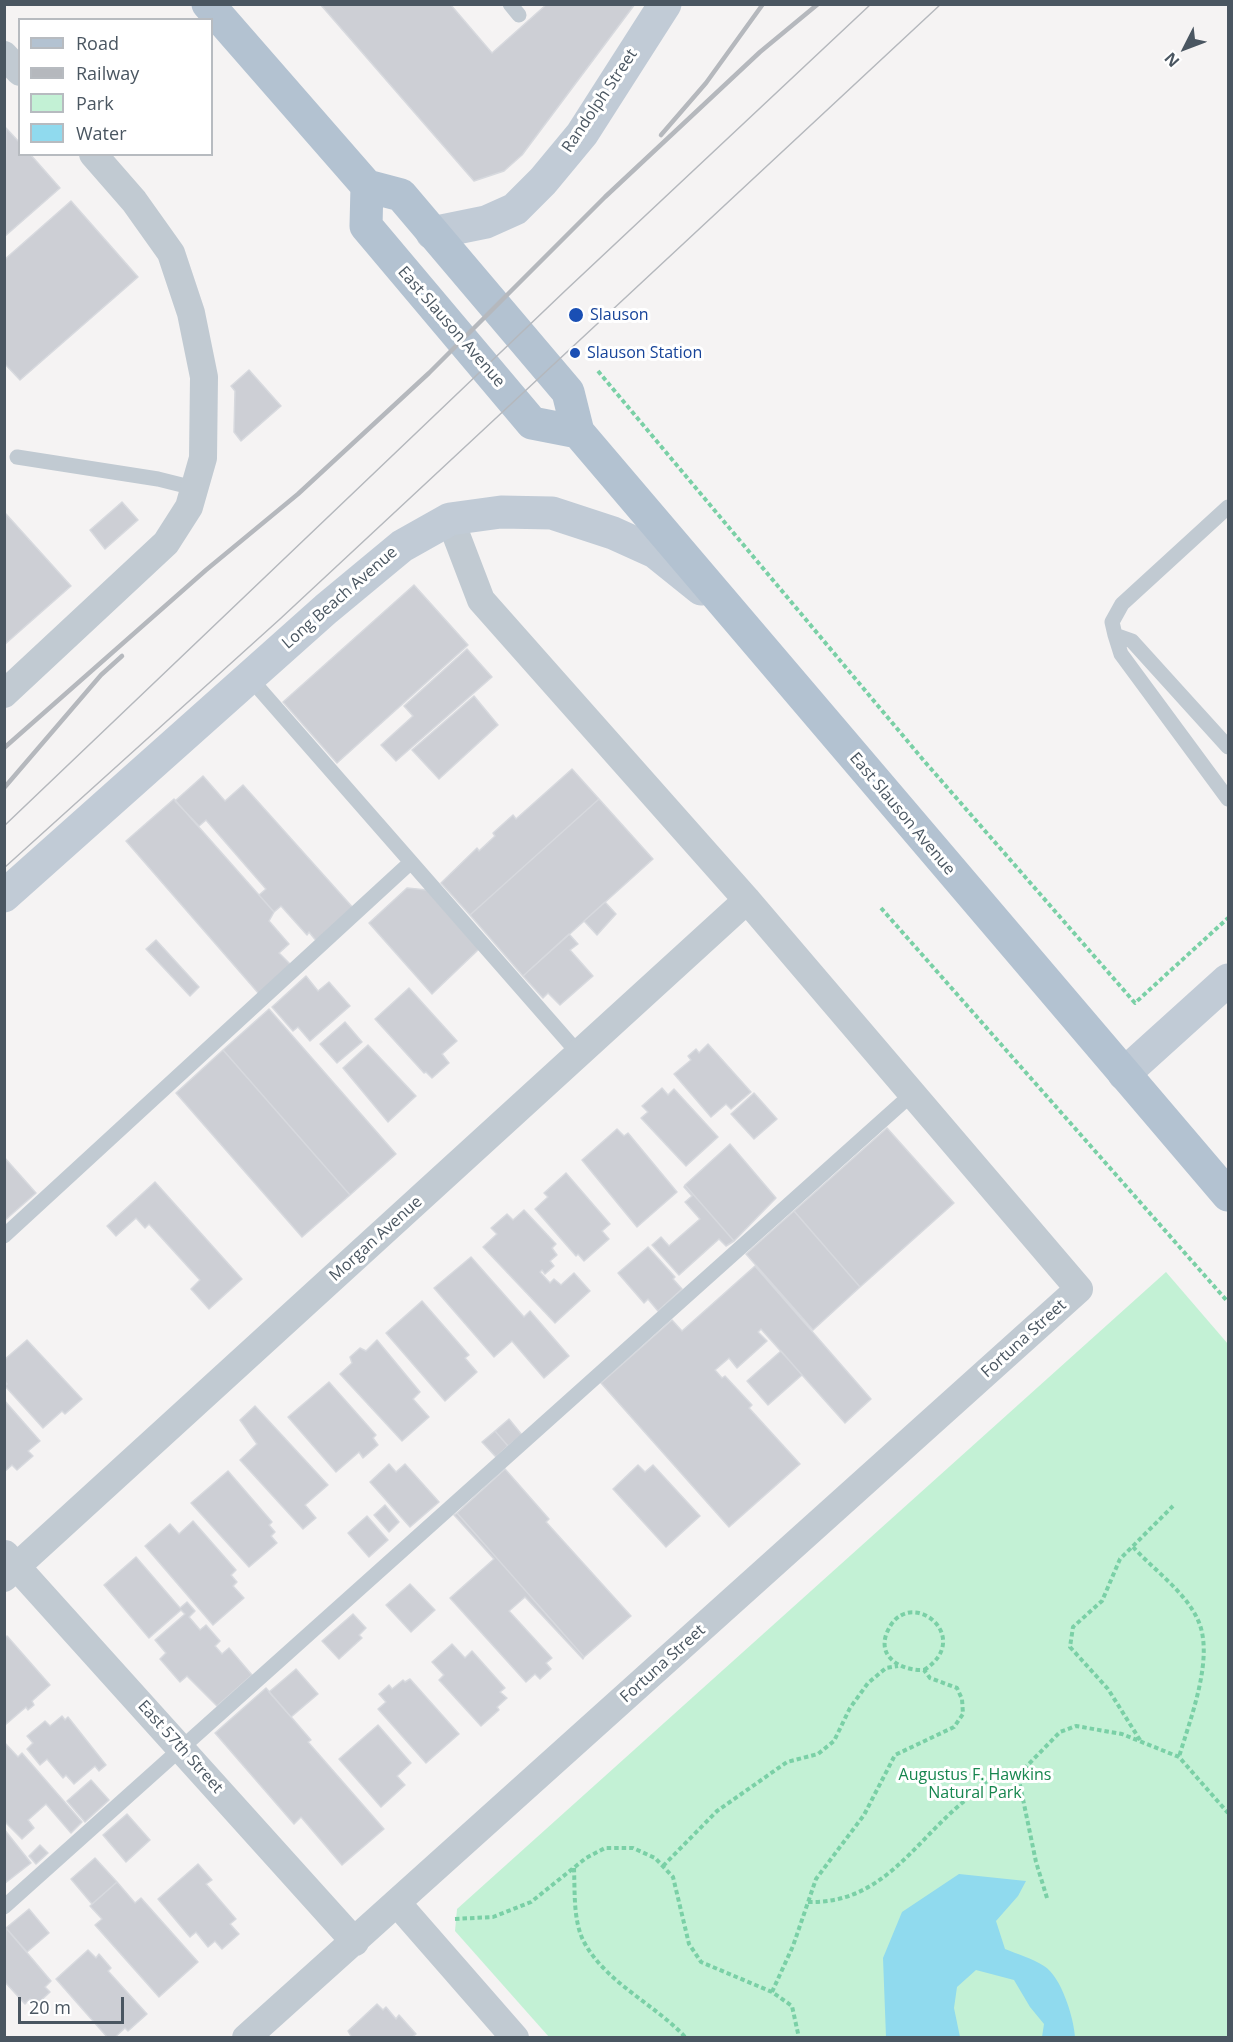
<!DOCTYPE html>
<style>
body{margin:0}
#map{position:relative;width:1233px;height:2042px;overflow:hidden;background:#f5f3f3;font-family:"Open Sans",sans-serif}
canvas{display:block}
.frame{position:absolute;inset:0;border:6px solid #4a5661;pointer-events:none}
.legend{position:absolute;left:18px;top:18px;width:195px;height:138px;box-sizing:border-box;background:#fff;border:2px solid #b7bbc0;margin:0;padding:8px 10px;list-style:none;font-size:18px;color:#4a5661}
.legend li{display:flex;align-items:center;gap:12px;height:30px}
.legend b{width:30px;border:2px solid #b7bbc0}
.north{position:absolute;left:1155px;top:18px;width:60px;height:60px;-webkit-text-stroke:4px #fff;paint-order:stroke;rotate:228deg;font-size:16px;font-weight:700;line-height:24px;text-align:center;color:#4a5661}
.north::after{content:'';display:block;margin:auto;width:21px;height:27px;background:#4a5661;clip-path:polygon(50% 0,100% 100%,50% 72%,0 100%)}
.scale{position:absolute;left:18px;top:1997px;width:106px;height:27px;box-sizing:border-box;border:3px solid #4a5661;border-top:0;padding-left:8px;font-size:18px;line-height:21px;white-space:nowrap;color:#4a5661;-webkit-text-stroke:4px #fff;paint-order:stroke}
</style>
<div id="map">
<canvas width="1233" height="2042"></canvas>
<div class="frame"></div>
<ul class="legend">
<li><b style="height:8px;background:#b3c2d1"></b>Road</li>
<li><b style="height:8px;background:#b5b8bd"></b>Railway</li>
<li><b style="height:16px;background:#c3f1d5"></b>Park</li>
<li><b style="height:16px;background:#90daee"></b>Water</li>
</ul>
<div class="north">N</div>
<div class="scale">20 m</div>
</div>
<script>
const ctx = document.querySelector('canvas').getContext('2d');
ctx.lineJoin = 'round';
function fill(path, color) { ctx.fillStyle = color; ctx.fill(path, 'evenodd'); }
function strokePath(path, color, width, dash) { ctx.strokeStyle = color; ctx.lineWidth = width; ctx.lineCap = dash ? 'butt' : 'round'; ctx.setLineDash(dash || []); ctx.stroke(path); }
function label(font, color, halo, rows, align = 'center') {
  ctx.font = font + ' "Open Sans",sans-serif'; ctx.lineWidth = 6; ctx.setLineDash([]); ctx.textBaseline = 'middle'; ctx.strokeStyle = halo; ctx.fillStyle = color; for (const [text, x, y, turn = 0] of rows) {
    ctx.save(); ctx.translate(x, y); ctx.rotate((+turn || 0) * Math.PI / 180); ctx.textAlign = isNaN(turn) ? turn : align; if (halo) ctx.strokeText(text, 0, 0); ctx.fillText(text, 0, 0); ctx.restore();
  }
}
const green = new Path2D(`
 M1166,1272L1228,1344V2037H549L455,1931L457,1909Z`);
const water = new Path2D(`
 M959,1874L1026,1881L1018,1896L996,1921L1005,1949C1017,1954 1032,1958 1044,1966C1061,1976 1074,2018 1075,2037H1042L1044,2024L1030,2007L1014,1980L976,1970L957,1987L954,2008L960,2037H886L883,1958L902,1912Z`);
const building = new Path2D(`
 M320,4H450L492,53L547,4H635L522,155L504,171L474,181Z
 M6,128L20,143V154H30L60,188L4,237Z
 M71,201L138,277L20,380L4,363V260Z
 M249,370L281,406L241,441L234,432L235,391L231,386Z
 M122,502L138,520L105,549L90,530Z
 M6,514L71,586L4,645V516Z
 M414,585L468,645L337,763L283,702Z
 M467,649L492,677L396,761L381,745L413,716L404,706Z
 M474,696L498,725L439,779L412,750Z
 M572,769L599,799L470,915L441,883L477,848L479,851L495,836L493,833L513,815L516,819Z
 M203,776L225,801L243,785L355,910L318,943L309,932L307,935L281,906L274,912L259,895L266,889L206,820L199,826L175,801Z
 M174,799L274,912L269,921L289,944L279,953L292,966L260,995L126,841Z
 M599,799L653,859L523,976L470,915Z
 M407,888L427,890L479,949L432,994L369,923Z
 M605,902L616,914L597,935L584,921Z
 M569,934L578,944L570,950L593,976L560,1005L548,993L543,998L523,976Z
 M156,940L199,987L190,996L146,949Z
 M306,976L318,991L329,982L350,1006L310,1041L298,1027L293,1031L272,1007Z
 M409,988L457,1041L442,1054L449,1063L432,1078L426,1072L424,1073L375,1019Z
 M269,1009L396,1154L350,1195L223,1050Z
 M345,1022L362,1042L337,1063L320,1044Z
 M708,1044L751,1092L731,1109L726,1104L711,1117L674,1074L691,1060L688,1056L696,1049L699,1053Z
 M368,1045L416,1096L388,1122L343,1068Z
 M223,1050L350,1195L302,1237L176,1093Z
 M662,1088L668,1095L674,1089L718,1137L686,1166L641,1118L648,1112L642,1106Z
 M754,1093L777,1119L754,1139L731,1114Z
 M887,1128L954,1203L860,1287L794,1211Z
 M617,1129L624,1136L628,1133L677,1192L637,1227L582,1160Z
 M730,1144L776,1198L734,1241L685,1185Z
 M4,1157L36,1193L4,1221Z
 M566,1173L610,1224L602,1231L609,1239L584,1261L578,1254L576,1256L535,1209L548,1197L544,1193Z
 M155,1182L242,1279L209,1309L191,1289L200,1280L149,1224L145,1228L136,1218L116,1236L107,1226Z
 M685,1185L734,1241L726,1246L719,1239L679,1275L652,1245L661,1237L669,1246L700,1219L685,1202L692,1196L684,1187Z
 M524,1210L556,1244L552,1248L557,1255L550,1261L554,1266L545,1274L542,1270L540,1272L550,1283L554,1279L561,1285L574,1273L590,1291L555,1323L483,1247L497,1234L491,1228L507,1214L513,1220Z
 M794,1211L860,1287L813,1330L746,1254Z
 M648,1247L675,1277L673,1279L682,1289L658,1311L648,1299L644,1303L618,1273Z
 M471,1257L524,1317L530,1311L569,1356L544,1378L512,1341L494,1357L434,1288Z
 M755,1266L871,1399L845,1423L761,1329L758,1332L767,1341L737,1368L729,1358L715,1370L722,1378L725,1376L752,1405L749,1408L800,1464L729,1527L601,1383L672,1320L682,1331Z
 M422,1301L469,1355L465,1358L477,1372L445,1401L386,1333Z
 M27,1340L82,1399L65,1414L62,1411L43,1428L5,1386L7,1384L4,1380V1360Z
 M377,1340L420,1392L413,1399L429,1417L402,1441L340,1374L352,1363L350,1357L360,1348L366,1351Z
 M781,1351L802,1375L768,1405L747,1381Z
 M329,1382L376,1435L373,1438L378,1445L363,1458L359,1452L336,1472L288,1417Z
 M4,1400L40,1441L28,1451L33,1456L17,1470L12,1465L4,1472Z
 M255,1406L328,1485L305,1505L316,1518L303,1529L240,1460L257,1444L240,1420Z
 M509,1419L522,1435L508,1446L495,1431Z
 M495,1431L508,1446L496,1457L482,1442Z
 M389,1464L396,1472L405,1464L439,1502L410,1527L370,1482Z
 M638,1465L645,1472L653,1465L700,1516L666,1547L613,1489Z
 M505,1469L549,1519L546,1522L631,1616L584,1657L457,1513Z
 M228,1471L272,1522L269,1525L275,1532L271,1536L277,1543L249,1567L191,1503Z
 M385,1505L399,1522L389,1532L374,1515Z
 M457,1513L584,1657L583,1659L525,1597L509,1611L552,1658L546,1663L551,1669L540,1679L535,1674L526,1682L450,1598L494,1559L454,1515Z
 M367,1516L388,1540L369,1557L348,1533Z
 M193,1521L236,1570L231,1575L237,1582L233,1586L244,1598L213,1625L145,1546L170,1524L179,1534Z
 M136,1557L180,1608L187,1602L195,1611L189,1617L200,1630L206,1625L220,1641L215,1646L222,1654L229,1648L252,1675L217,1706L187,1676L180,1682L160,1659L166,1653L155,1640L185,1614L181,1610L149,1638L104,1585Z
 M410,1584L435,1610L411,1632L386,1605Z
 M353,1614L366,1628L359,1635L362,1638L339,1659L322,1641Z
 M7,1636L50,1685L32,1701L34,1705L28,1710L26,1707L5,1725L4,1638Z
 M452,1644L465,1658L472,1651L505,1688L500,1692L507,1698L497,1707L499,1710L481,1726L439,1680L444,1675L432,1662Z
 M296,1669L318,1694L291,1717L269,1692Z
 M410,1679L459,1734L426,1763L378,1709L386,1702L379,1694L389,1685L392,1689L403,1680L405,1682Z
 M266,1688L311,1740L308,1742L384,1829L342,1865L301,1817L294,1824L215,1733Z
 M62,1716L65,1720L68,1717L106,1765L99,1771L95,1766L74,1784L66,1775L63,1778L47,1759L40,1765L27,1749L33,1743L27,1736L45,1721L50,1726Z
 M378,1725L411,1763L397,1776L405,1785L381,1807L339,1759Z
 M4,1742L18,1757L22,1753L82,1822L71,1833L46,1804L28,1820L34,1828L22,1839L4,1821Z
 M91,1780L109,1800L85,1822L67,1801Z
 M127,1814L150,1840L126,1862L103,1835Z
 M4,1829L31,1863L4,1884Z
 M40,1845L48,1853L36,1864L29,1856Z
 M95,1858L117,1882L92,1904L71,1879Z
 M198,1864L212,1880L206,1884L236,1919L230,1924L239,1934L222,1949L215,1941L208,1947L196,1932L190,1937L158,1899Z
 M117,1882L135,1903L141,1898L198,1962L159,1997L95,1925L102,1919L90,1906Z
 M29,1909L49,1933L27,1952L6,1928Z
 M6,1928L51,1981L45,1987L50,1992L36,2005L30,1999L25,2004L4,1981Z
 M88,1950L96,1958L99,1954L111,1968L108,1971L147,2014L128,2031L125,2028L114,2038H108L56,1979Z
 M377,2004L383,2010L386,2007L396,2019L399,2015L416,2034L411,2038H352L348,2031Z`);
const path = new Path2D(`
 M598,371L925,762L1135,1003L1228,918
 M881,908L1228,1302
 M1133,1547C1153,1569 1184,1591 1197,1618C1216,1655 1190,1719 1179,1757
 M1140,1740L1108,1689L1070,1647L1073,1627L1102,1601L1120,1559L1173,1506
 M663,1866L717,1811L787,1762L818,1754L834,1741L850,1708L868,1683L886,1668L898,1666
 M574,1868C575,1892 573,1921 584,1942C606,1983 655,2004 686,2038
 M1047,1898L1036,1862L1018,1775L1060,1732L1076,1726L1122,1734L1179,1757L1228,1813
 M808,1902C881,1904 912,1845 962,1803C970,1796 980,1784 990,1780C999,1777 1009,1777 1018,1775
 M455,1919L493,1917L531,1902L586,1858L605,1848H633L655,1858L673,1877L689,1944L701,1962L772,1992L792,2006L799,2038
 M772,1992L793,1946L816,1879L864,1815L895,1755L954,1727L963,1714L962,1699L957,1688L930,1678L924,1670C905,1671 878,1660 886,1635C905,1581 977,1636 924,1670`);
const lane = new Path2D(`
 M510,4L519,15
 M17,457L158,479L194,488
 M1115,635L1112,622L1122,604L1228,507
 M249,677L579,1054
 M1228,747L1132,641L1115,635L1121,654L1228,799
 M4,1236L411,862
 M4,1907L912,1094`);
const street = new Path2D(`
 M4,55L20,72
 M4,694L166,543L189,507L203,458L204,377L191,313L171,253L134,201L93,154
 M5,1554L355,1942
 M4,1578L747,900
 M397,1903L515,2038
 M246,2038L1079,1289L747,900L481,600L450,519`);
const secondary = new Path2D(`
 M432,233L486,222L515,209L543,181L582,134L665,4
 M4,896L326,609L402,546L450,519L501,512L552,513L613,533L655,552L701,589
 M1124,1074L1228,980`);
const primary = new Path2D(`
 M208,4L367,186L401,195L568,392L578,432L1228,1195
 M367,186L366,226L532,423L578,432`);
const tram = new Path2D(`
 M4,826L566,290L871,4
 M4,868L280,619L941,4`);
const rail = new Path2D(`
 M661,135L706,83L763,4
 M4,748L206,570L298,494L429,373L605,197L760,52L818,4
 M4,788L101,675L122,656`);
const markers = [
 [576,315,8,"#1a4fb4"],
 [575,353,6,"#1a4fb4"]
];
const streetNames = [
 ["Randolph Street",600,101,-56],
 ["East Slauson Avenue",451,327,49],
 ["Long Beach Avenue",340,598,-41],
 ["East Slauson Avenue",902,814,50],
 ["Morgan Avenue",376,1239,-42],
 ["Fortuna Street",1024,1339,-42],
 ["Fortuna Street",663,1664,-42],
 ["East 57th Street",180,1747,48]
];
const transitNames = [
 ["Slauson",590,315],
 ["Slauson Station",587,353]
];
const parkNames = [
 ["Augustus F. Hawkins",975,1775],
 ["Natural Park",975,1793]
];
fill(green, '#c3f1d5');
fill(water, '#90daee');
fill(building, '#cdcfd5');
strokePath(building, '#d7d9de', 1.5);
strokePath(path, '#7ad0a6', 4, [4.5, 3]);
strokePath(lane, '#c1cad2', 15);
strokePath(street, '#c1cad2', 28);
strokePath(secondary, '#c1cbd6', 33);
strokePath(primary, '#b3c2d1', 33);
strokePath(tram, '#b5b8bd', 1.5);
strokePath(rail, '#b5b8bd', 4.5);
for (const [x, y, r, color] of markers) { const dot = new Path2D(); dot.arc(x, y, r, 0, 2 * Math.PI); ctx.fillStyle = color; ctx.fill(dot); strokePath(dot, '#fff', 2); }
label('16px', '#4a5661', '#fff', streetNames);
label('16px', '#164399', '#fff', transitNames, 'left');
label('16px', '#17864f', '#fff', parkNames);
</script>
